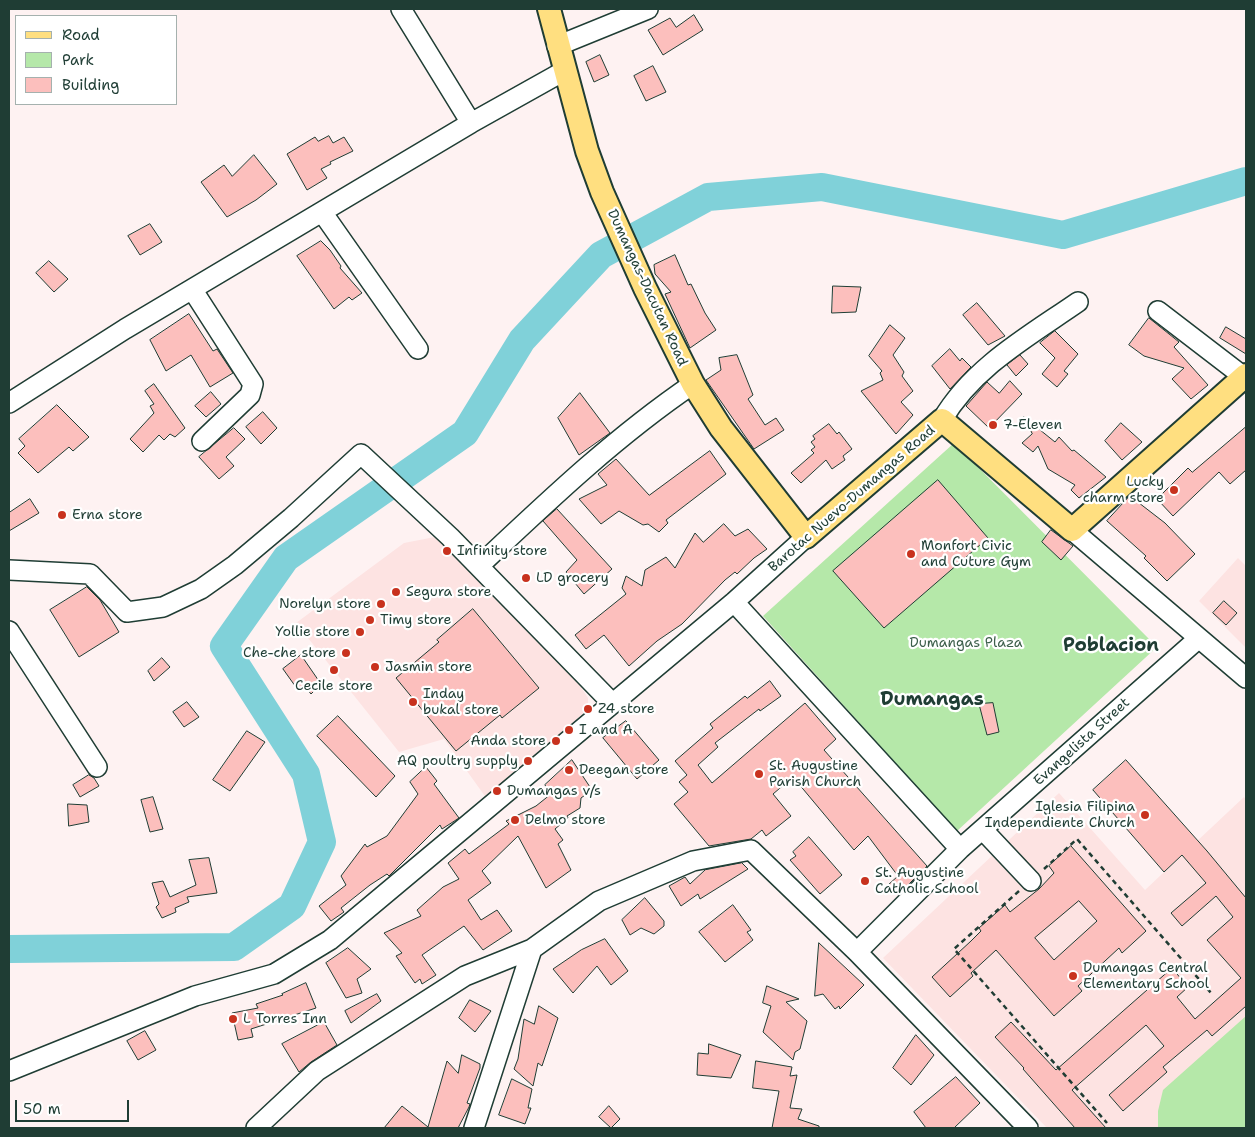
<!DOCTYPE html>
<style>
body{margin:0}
#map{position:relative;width:1255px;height:1137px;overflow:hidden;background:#fef2f2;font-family:"Shantell Sans",sans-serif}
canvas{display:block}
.frame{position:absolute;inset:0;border:10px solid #1f3d34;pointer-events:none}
.legend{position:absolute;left:15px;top:15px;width:162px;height:90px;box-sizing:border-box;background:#fff;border:1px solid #a5b1ae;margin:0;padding:6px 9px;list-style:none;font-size:15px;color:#1f3d34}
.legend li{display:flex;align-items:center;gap:10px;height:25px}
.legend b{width:25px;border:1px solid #a5b1ae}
.scale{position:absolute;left:15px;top:1100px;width:114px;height:22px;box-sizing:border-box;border:2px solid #1f3d34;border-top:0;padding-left:6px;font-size:15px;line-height:18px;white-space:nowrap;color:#1f3d34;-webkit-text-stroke:4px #fff;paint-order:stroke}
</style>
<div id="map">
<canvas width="1255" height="1137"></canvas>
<div class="frame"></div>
<ul class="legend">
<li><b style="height:6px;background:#ffdf80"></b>Road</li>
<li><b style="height:14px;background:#b5e8a9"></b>Park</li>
<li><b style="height:14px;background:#fcbfbd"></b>Building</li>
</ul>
<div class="scale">50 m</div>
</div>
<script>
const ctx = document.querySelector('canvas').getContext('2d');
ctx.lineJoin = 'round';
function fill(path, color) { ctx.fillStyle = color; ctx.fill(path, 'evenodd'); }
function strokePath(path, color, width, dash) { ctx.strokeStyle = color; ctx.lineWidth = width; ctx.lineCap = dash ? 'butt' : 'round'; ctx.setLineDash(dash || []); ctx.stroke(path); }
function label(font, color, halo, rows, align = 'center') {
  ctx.font = font + ' "Shantell Sans",sans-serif'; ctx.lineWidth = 4.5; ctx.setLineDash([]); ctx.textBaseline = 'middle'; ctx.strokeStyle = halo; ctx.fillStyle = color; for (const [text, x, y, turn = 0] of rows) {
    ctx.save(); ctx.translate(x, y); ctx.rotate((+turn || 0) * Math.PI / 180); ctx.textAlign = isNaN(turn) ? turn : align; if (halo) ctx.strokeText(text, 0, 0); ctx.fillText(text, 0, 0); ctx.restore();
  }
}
const built = new Path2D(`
 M440,536L573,675L588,698V709L487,799L444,739L399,752L296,623L404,543Z
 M1238,558L1246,566L1245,647L1199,601Z
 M1059,793L1145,890L1244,797L1246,800V1128H1047L883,958Z`);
const green = new Path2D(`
 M954,443L1157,647L957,831L763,616Z
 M1246,1016V1128H1158V1111L1163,1090Z`);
const river = new Path2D(`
 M9,949L234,947L292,906L322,842L306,774L224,646L286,558L465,433L522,340L601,255L708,197L822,187L1063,235L1246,181`);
const building = new Path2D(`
 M694,15L703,30L663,55L648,30L670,18L676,27Z
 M600,55L609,75L594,82L586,62Z
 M653,66L666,92L646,101L634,76Z
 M329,136L333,143L344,137L353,151L330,162L331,164L321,169L327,178L307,190L287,154L315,137L318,141Z
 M254,155L277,184L256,200L227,217L201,182L224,165L232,176Z
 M150,224L162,242L140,255L128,236Z
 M321,241L330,250L341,266L340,268L362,293L352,300L349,297L334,309L297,256Z
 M675,255L688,285L691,284L705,313L716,330L690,348L665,294L671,292L655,274L654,265Z
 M49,261L68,279L54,292L36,273Z
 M833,286L861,287L856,312L832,313Z
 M977,303L1005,336L988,345L963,315Z
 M189,314L213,351L217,349L233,373L210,387L191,355L166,371L150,340Z
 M1149,318L1179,342L1174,347L1208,385L1191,399L1172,379L1184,368L1144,356L1129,345Z
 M890,325L905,338L893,355L904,372L902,376L913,391L901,402L913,415L896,434L861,391L883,380L880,373L882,371L869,356Z
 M1226,327L1246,339V354L1220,338Z
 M1055,331L1078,354L1064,371L1068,374L1057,387L1042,374L1055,358L1040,343Z
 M950,349L960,361L962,358L971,367L950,389L932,366Z
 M737,355L753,395L748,399L765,425L776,418L784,430L754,449L706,380L721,370L719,358Z
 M1020,355L1028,364L1016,376L1007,365Z
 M1010,381L1022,394L989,428L966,406L987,382L999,393Z
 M154,384L185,428L175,437L170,434L164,440L159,435L143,452L130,439L154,413L150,406L154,404L145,391Z
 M211,392L221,404L206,417L195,406Z
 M580,393L610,433L579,455L558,418Z
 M57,405L89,437L73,451L69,447L38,473L18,453L25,446L19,439Z
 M263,412L277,428L261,444L246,427Z
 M1024,417L1055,442L1059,437L1072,451L1074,450L1106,477L1079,498L1071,490L1075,485L1048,469L1038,446L1033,452L1022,443L1032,434Z
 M1121,423L1142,442L1122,460L1105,441Z
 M829,424L837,434L839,432L852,449L843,456L845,460L832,469L826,460L801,483L791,473L814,453L811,450L815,447L811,442L815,439L813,436Z
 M1246,427V470L1230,484L1219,472L1173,516L1157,499L1188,468L1192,472Z
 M234,428L245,439L226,457L234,466L219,479L199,457Z
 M710,451L726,474L666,520L668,523L659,532L648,524L643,525L619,511L601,524L579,499L607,485L598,474L616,459L649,495Z
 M938,480L988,538L884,628L833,571Z
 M1130,496L1165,523L1195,554L1167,581L1144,558L1146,556L1107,521Z
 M30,499L39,513L9,531V513Z
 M557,509L612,569L584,594L566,572L577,560L543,521Z
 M724,524L735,536L748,529L767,549L754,558L737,574L735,572L725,580L682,624L657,641L629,666L604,635L586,649L575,635L626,594L622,588L626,576L642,586L645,570L666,557L675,568L695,533L703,542Z
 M1051,530L1073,546L1061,560L1042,542Z
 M87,587L100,600L119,632L79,657L50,610Z
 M1224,601L1237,613L1226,625L1213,613Z
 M473,609L539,688L502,718L500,715L456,751L396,678L439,642L437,640Z
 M301,655L321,684L311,694L304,685L298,690L283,669Z
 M162,658L170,667L154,681L148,671Z
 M770,681L781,696L760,711L759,709L715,743L718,747L698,765L712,783L805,703L836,739L824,750L927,866L898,895L888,885L898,876L868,836L854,850L793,777L773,794L791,816L766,836L762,830L751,839L709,846L674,804L688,792L679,782L687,775L675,761L713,728L710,724L745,696L747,698Z
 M187,702L199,717L184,727L173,712Z
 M993,703L999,732L987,735L979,704Z
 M338,716L395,776L376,797L317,736Z
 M626,721L659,760L637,779L603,738Z
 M247,731L265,742L230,791L213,780Z
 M572,760L592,790L581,798L580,808L567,816L568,818L555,829L563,840L558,844L571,870L546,888L518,836L482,871L491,883L468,900L481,920L497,910L512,931L483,950L464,926L422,955L436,975L422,984L420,979L415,983L396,956L402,953L384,933L421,916L417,910L443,887L459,879L448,863L465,849L469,854L509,824L506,821L536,806L551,794L545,785Z
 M1126,760L1207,851L1246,898V1006L1212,1036L1207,1030L1163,1067L1167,1072L1123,1111L1109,1095L1164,1046L1146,1025L1072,1090L1106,1128H1075L1023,1069L1024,1068L995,1037L1011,1022L1056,1070L1172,968L1188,987L1177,997L1195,1019L1241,978L1207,940L1233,917L1216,896L1182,926L1171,913L1206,883L1182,855L1164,872L1093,790Z
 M426,767L437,781L434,784L459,818L442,829L440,825L389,876L387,874L370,885L341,908L344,912L331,921L319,906L346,885L341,876L365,844L367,847L387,836L418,794L410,782Z
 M89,775L94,778L99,786L80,797L73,785Z
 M153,797L163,829L150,832L141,800Z
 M68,804L87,805L89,822L69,826Z
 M809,837L842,875L820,894L790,860L796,856L793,852Z
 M1071,846L1146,931L1122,953L1119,948L1078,986L1082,991L1054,1016L996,950L971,973L973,976L950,997L932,977L971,941L981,931L979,928L1005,905L1010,912L1039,889L1054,873L1049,866ZM1079,901L1097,921L1054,960L1035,938Z
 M209,858L217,893L187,897L189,902L175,908L176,912L162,918L156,907L159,904L152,883L163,881L170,897L196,885L189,860Z
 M742,863L748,869L700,899L698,894L681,906L669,886L685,877L690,884L705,870Z
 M645,898L664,921V926L654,934L641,928L630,935L622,920Z
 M733,905L751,930L747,932L753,940L725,962L699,932Z
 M605,939L628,971L611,985L597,966L573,993L553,969L581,950Z
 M819,943L864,985L840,1009L839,1006L835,1009L823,994L815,996Z
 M348,948L371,969L357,979L362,993L346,998L326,963Z
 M306,983L316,1008L251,1029L253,1037L238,1040L232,1013L258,1008L256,1004L283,995L282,994Z
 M767,986L799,999L786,1002L807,1021L800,1049L795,1052L793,1060L763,1032L771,1006L763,1003Z
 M377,994L381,1001L351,1023L345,1011Z
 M470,1000L491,1011L475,1032L459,1018Z
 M539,1006L558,1018L542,1066L538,1063L533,1086L514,1069L518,1059L524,1019L534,1024Z
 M324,1022L337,1045L311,1062L299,1072L282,1044Z
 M145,1031L156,1050L138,1060L127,1041Z
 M916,1035L934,1055L911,1085L893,1068Z
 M709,1044L741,1055L731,1078L697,1075L698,1053L708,1054Z
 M462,1055L480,1064V1068L467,1103L470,1104L469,1107L458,1128H384L402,1106L428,1127L447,1061L458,1073Z
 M756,1061L792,1067L790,1076L797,1075L790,1108L802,1109L798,1119L819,1126V1128H772L779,1091L753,1088Z
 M956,1077L980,1103L954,1128H926L914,1112Z
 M512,1079L532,1089L528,1108H531L525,1124L499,1115Z
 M609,1106L620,1119L611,1128L599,1117Z`);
const path = new Path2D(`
 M1044,869L1077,839L1211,993
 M1019,891L954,949L1107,1123`);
const minor = new Path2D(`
 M401,9L471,123
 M557,46L648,9
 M322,212L418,349
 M192,289L253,384L250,395L202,441
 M1158,311L1244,377
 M9,403L125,329L471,123L564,71
 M942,420C973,367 1029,336 1078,302
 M1072,530L1246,678
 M479,566C547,502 615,437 693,384
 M9,570L90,574L127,612L163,607L201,589L235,565L291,518L361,454L450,537L612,703
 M734,602L960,849
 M9,631L97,767
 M983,830L1031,881
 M857,952L960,849L1199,638
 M9,1071L195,996L274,974L330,940L734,602L806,537
 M256,1128L317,1071L465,976L532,949L599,901L693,861L751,850L857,952L1028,1128
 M474,1128L532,949`);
const major = new Path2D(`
 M549,9L587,151L602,192L645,288L693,384L721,428L806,537L942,420L1072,530L1246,375`);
const markers = [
 [993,425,5,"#c8321e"],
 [1174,490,5,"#c8321e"],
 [62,515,5,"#c8321e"],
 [447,551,5,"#c8321e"],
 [911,554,5,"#c8321e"],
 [526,578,5,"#c8321e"],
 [396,592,5,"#c8321e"],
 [381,604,5,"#c8321e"],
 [370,620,5,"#c8321e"],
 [360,632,5,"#c8321e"],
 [346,653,5,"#c8321e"],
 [375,667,5,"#c8321e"],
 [334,670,5,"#c8321e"],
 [413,702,5,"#c8321e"],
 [588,709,5,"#c8321e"],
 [569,730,5,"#c8321e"],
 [556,741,5,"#c8321e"],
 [528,761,5,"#c8321e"],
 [569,770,5,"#c8321e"],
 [759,774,5,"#c8321e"],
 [497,791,5,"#c8321e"],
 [1145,815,5,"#c8321e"],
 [515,820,5,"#c8321e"],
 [865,881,5,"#c8321e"],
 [1073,976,5,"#c8321e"],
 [233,1019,5,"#c8321e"]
];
const streetNames = [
 ["Dumangas-Dacutan Road",647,288,65],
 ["Barotac Nuevo-Dumangas Road",852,499,-41],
 ["Evangelista Street",1082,742,-42]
];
const poiNames = [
 ["7-Eleven",1003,425],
 ["Lucky",1164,482,"right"],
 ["charm store",1164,498,"right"],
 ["Erna store",72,515],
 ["Monfort Civic",921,546],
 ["and Cuture Gym",921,562],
 ["Infinity store",457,551],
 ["LD grocery",536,578],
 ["Segura store",406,592],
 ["Norelyn store",371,604,"right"],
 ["Timy store",380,620],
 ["Yollie store",350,632,"right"],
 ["Che-che store",336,653,"right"],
 ["Jasmin store",385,667],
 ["Cecile store",334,686,"center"],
 ["Inday",423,694],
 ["bukal store",423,710],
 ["Z4 store",598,709],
 ["I and A",579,730],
 ["Anda store",546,741,"right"],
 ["AQ poultry supply",518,761,"right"],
 ["St. Augustine",769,766],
 ["Parish Church",769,782],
 ["Deegan store",579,770],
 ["Dumangas v/s",507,791],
 ["Iglesia Filipina",1135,807,"right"],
 ["Independiente Church",1135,823,"right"],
 ["Delmo store",525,820],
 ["St. Augustine",875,873],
 ["Catholic School",875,889],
 ["Dumangas Central",1083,968],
 ["Elementary School",1083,984],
 ["L Torres Inn",243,1019]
];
const parkNames = [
 ["Dumangas Plaza",966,643]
];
const districtNames = [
 ["Poblacion",1111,646],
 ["Dumangas",932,700]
];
fill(built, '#fde3e2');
fill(green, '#b5e8a9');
strokePath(river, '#80d1d9', 28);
fill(building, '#fcbfbd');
strokePath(building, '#1f3d34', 1);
strokePath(minor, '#1f3d34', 22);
strokePath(major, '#1f3d34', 26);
strokePath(path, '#1f3d34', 2.5, [5, 4]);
strokePath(minor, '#fff', 19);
strokePath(major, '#ffdf80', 22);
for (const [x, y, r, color] of markers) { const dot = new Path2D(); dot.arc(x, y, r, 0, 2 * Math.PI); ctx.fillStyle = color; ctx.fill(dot); strokePath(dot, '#fff', 2); }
label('14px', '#1f3d34', '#fff', streetNames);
label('14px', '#1f3d34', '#fff', poiNames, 'left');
label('14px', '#3d5f4b', '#fff', parkNames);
label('bold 19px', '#1f3d34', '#fff', districtNames);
</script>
